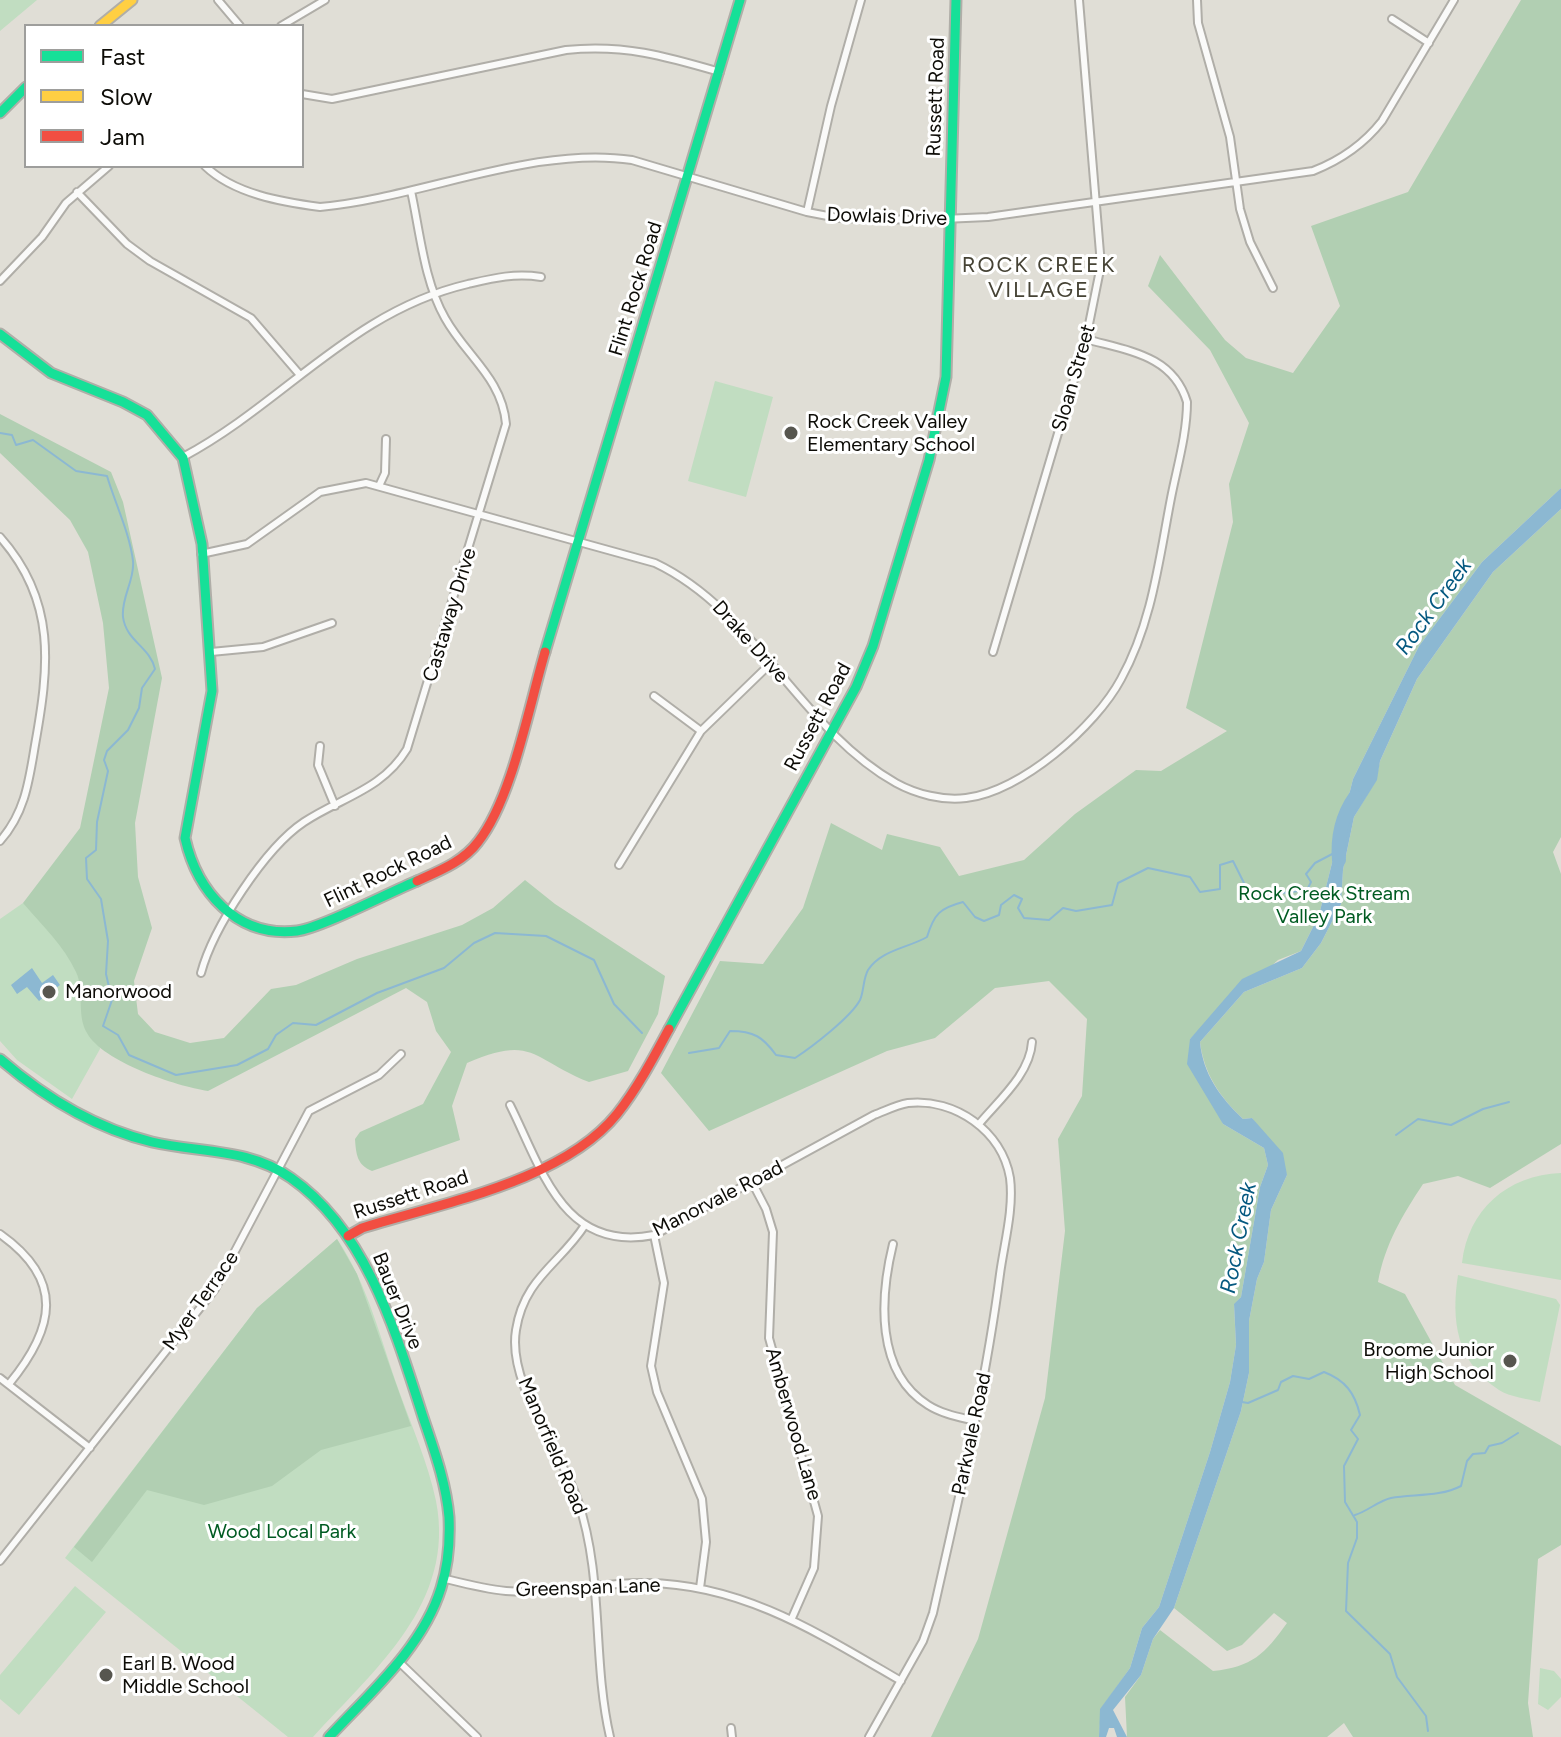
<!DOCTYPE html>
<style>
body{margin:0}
#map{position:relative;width:1561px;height:1737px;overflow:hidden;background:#e0ded6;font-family:Figtree,sans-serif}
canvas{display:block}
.legend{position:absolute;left:24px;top:24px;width:280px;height:144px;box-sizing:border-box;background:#fff;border:2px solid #9e9e9c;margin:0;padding:10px 14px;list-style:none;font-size:24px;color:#0d0c07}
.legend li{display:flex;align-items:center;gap:16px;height:40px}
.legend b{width:40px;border:2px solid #9e9e9c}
</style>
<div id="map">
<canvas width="1561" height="1737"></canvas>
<ul class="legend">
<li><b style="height:10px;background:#16e098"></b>Fast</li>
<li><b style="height:10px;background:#ffcf43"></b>Slow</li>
<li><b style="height:10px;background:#f24e42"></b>Jam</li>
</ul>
</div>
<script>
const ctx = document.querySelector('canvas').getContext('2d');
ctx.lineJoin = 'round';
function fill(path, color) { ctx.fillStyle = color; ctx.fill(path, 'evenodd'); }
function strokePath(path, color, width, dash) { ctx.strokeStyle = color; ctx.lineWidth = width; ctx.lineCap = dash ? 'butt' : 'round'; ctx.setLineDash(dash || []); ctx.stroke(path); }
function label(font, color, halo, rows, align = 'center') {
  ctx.font = font + ' Figtree,sans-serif'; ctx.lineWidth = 6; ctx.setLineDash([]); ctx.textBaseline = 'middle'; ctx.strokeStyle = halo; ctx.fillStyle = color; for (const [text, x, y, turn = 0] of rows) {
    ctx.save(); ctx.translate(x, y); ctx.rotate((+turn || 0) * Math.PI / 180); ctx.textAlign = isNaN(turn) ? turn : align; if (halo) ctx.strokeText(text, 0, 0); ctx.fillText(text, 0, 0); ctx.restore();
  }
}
const green = new Path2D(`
 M0,0H37L0,31Z
 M715,381L773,397L746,497L688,481Z
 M23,903L57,914L98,1013L100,1049L72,1099L17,1060L0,1041V919Z
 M1561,1173V1280L1462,1263C1468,1210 1507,1175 1561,1173Z
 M337,1239C368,1284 381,1341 399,1391C412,1427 428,1463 436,1501C456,1603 375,1669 313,1737H288L65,1558L257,1308Z
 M1458,1275L1556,1299L1560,1305L1540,1402C1528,1399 1510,1397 1499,1390C1456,1362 1451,1320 1458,1275Z
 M75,1586L106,1612L19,1715L0,1699V1675Z
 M1540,1668L1554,1671L1561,1679V1697L1548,1710L1538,1704Z`);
const forest = new Path2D(`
 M1521,0H1561V488L1482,562L1419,646L1353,779L1319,915L1301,951L1278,960L1190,1039L1223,1124L1264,1148L1268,1165L1260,1187L1241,1297L1234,1305L1236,1345L1230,1382L1210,1452L1159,1607L1142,1628L1130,1668L1101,1709L1099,1737H931L978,1639L1045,1398L1065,1231L1058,1139L1082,1096L1087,1019L1049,981L995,988L935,1038L887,1051L709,1131L661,1073L720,961L763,964L803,908L831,823L882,850L887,834L940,847L959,876L1024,860L1075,814L1136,770L1161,771L1227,731L1186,708L1233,522L1229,484L1249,423L1210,350L1148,286L1160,255L1225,340L1246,358L1293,373L1340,306L1311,226L1408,192Z
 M0,414L111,472L123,502L162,678L135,823L138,877L152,928L134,981L138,1014L155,1032L190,1043L224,1038L271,989L296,985L357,959L462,925L493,908L525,880L555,904L665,976L658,1014L628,1071L589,1082C531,1059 534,1034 467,1063L452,1106L460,1140L372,1171C357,1165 356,1154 355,1139L360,1132L423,1104L451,1052L436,1031L427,1002L406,988L208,1091C176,1086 103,1062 87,1033C76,1014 85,991 76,972C64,946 42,925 23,903L80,828L109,688L103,623L88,552L70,520L0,453Z
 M1561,509V837L1553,852L1561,874V1144L1490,1188L1458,1176L1423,1184C1402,1216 1385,1244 1378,1282L1405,1294L1455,1385L1561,1446V1545L1538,1559L1528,1703L1533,1737H1353L1344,1723L1327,1737H1127L1125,1697L1141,1675L1153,1639L1160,1630L1213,1671C1252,1667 1265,1654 1287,1623L1274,1613L1242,1645L1227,1651L1174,1608L1241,1411L1249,1373V1321L1257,1279L1264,1262L1271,1210L1287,1175L1252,1118L1243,1119C1220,1097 1204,1074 1200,1042L1244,992L1302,968L1321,943L1341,904L1343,870L1354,817L1376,780L1380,761L1417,679L1493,572Z
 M337,1239L357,1274L411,1426L321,1450L272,1486L204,1505L147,1490L92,1562L74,1547L257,1308Z`);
const water = new Path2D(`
 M1561,488V509L1493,572L1417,679L1380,761L1377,780L1354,817L1343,870L1341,904L1321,943L1302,968L1244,992L1200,1042C1203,1074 1220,1097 1243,1119L1252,1118L1283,1153L1287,1175L1271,1210L1264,1262L1257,1279L1249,1321V1373L1241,1411L1174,1608L1153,1639L1141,1675L1113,1710L1127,1737H1117L1114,1728H1109L1106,1737H1099L1100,1709L1130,1668L1142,1628L1159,1607L1210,1452L1230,1382L1236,1345L1234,1304L1241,1297L1260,1187L1268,1165L1264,1148L1223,1124L1187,1064L1190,1039L1242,979L1301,951L1319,915L1353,779L1419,646L1482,562Z
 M32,968L42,983L53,975L60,985L39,1001L27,987L17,994L11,985Z`);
const stream = new Path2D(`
 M0,433L12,435L16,445L33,440L76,471L107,476C115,503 130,534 133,561C135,580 121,597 123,617C126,641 150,647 155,669L142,688L139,708L128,730L107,751L104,760L108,771L97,822L96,850L86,858L87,879L101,899L108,941L106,974L112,1000L103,1026L118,1035L129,1055L176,1075L237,1065L268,1049L276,1035L293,1023L316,1025L377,993L444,968L474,943L495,933L546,936L594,960L614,1004L642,1033
 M689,1053L719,1048L730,1031C754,1031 763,1037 776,1055L795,1058C812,1047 851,1017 860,1000C864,991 863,979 868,970C881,950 908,948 927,937C934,914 940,908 963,902L975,917L984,921L999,915L1001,905L1014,895L1022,899L1018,908L1024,918L1049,920L1063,908L1076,911L1112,905L1118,883L1148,868L1190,877L1200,892L1220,889V865L1233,861L1251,897L1307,890L1311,882L1306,874L1315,863L1338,851
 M1396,1135L1418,1119L1451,1125L1483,1109L1509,1102
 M1242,1402L1248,1403L1278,1390L1281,1382L1293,1376L1309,1379L1324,1372C1345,1380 1355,1393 1360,1415L1351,1430L1358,1439L1344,1466L1345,1502L1357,1522V1538L1348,1563L1346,1611L1390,1654L1397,1677L1426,1716L1428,1731
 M1355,1515C1368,1511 1378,1501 1391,1498C1413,1494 1440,1497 1461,1486L1467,1461L1473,1454L1485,1453L1489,1446L1502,1443L1518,1433`);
const river = new Path2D(`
 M1339,860C1337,838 1342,815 1355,797`);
const street = new Path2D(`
 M218,0L240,26
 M1197,0L1198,23L1230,137L1240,209L1250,242L1273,288
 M1392,19L1429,43
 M281,26L325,0
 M302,94L332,99L566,50C624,44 665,56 720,72
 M205,166C234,194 282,202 320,207C420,198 534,145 632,160L807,212L838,218L921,220L988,217L1313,171C1341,160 1364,144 1382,121L1454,0
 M77,192L127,244L150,261L251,318L300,375
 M807,212L831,106L861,0
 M0,281L42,237L66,203L109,166
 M183,457C284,403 352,311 468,284C494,278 514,273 541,277
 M379,486L385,473L386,439
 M0,537C57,601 49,667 35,745C29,781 25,813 0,841
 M201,554L247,544L320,492L366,483L655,563C756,611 799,728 896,783C916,794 943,801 966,798C1021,792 1096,726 1121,679C1152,623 1159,560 1171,498C1177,467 1187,434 1187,402C1173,355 1128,351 1086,339
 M211,652L263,647L332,623
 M993,652L1086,339L1101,265L1079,0
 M654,696L701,731
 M320,746L318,765L335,806
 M619,865L701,731L769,665
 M201,973C213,928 265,848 304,822C342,797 382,790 407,749L506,424C502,378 466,356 445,318C424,281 420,232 411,191
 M510,1105C542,1169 563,1253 654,1235L874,1115C885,1111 896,1105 908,1103C955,1098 1002,1131 1010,1178C1014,1209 1004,1244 1000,1274C985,1389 958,1501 933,1613L923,1641L869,1737
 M979,1124C999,1100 1030,1074 1032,1042
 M752,1182L766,1209L773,1232L769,1338L818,1516L814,1568L792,1618
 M585,1225C560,1264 524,1278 516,1330C507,1384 561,1450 578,1501C604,1577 592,1659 610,1737
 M0,1234C65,1280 55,1328 9,1384
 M654,1235L664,1283L651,1366L657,1392L702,1499L706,1542L700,1588
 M893,1244C880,1297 875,1372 928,1405C942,1414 959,1417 975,1421
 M0,1378L90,1448
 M0,1561L215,1289L309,1111L379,1075L401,1054
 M446,1579C466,1584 485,1589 506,1591C553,1595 600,1582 647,1583C743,1584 820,1634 901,1681
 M398,1661L477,1737
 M731,1728L732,1737`);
const fast = new Path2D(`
 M0,113L26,87
 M0,334L51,373L123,402L147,415L183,458L202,544L212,691L185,838C197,891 236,938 297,931C321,928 390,892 417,881
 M545,652L740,0
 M669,1029L856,687L873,646L929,460L946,377L956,0
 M0,1059C45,1098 94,1128 152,1142C200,1153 249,1148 291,1178C367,1231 396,1333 423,1417C434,1450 446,1482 449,1517C450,1540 448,1566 441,1588C423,1647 370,1693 329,1737`);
const slow = new Path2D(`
 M100,26L132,0`);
const jam = new Path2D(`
 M417,881C439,871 463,862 478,842C512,799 529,706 545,652
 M348,1236L362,1228C442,1203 563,1181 617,1114C637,1089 654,1057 669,1029`);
const markers = [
 [791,433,8,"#57564f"],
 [49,992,8,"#57564f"],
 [1510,1361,8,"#57564f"],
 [106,1675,8,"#57564f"]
];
const streetNames = [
 ["Russett Road",936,97,-88],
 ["Dowlais Drive",887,217,2],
 ["Flint Rock Road",636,289,-73],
 ["Sloan Street",1074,378,-74],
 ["Castaway Drive",450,615,-73],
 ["Drake Drive",750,642,48],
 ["Russett Road",818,717,-62],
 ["Flint Rock Road",388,872,-26],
 ["Russett Road",411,1195,-18],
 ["Manorvale Road",718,1199,-27],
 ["Myer Terrace",201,1301,-55],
 ["Bauer Drive",397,1301,68],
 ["Amberwood Lane",793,1424,74],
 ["Parkvale Road",972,1434,-78],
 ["Manorfield Road",552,1446,67],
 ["Greenspan Lane",588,1588,-2]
];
const poiNames = [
 ["Rock Creek Valley",807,422],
 ["Elementary School",807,445],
 ["Manorwood",65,992],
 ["Broome Junior",1494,1350,"right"],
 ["High School",1494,1373,"right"],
 ["Earl B. Wood",122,1664],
 ["Middle School",122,1687]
];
const parkNames = [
 ["Rock Creek Stream",1324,894],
 ["Valley Park",1324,917],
 ["Wood Local Park",282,1532]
];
const neighbourhoodNames = [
 ["ROCK CREEK",1039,266],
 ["VILLAGE",1039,291]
];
const waterNames = [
 ["Rock Creek",1434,607,-54],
 ["Rock Creek",1239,1238,-79]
];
fill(green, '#c1ddc1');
fill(forest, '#b1cfb2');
fill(water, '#8cb8d2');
strokePath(stream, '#8cb8d2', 2);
strokePath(river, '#8cb8d2', 14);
strokePath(street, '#b0aea8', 10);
strokePath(fast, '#b0aea8', 13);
strokePath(slow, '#b0aea8', 13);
strokePath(jam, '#b0aea8', 13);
strokePath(street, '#fafaf9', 6);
strokePath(fast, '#16e098', 9);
strokePath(slow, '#ffcf43', 9);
strokePath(jam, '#f24e42', 9);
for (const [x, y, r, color] of markers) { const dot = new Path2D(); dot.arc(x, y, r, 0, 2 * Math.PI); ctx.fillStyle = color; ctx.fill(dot); strokePath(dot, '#fff', 3); }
label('20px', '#0d0c07', '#fff', streetNames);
label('20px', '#0d0c07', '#fff', poiNames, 'left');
label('20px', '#005b22', '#fff', parkNames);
ctx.letterSpacing = '2px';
label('22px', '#464335', '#fff', neighbourhoodNames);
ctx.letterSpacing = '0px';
label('italic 22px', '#055980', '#fff', waterNames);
</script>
